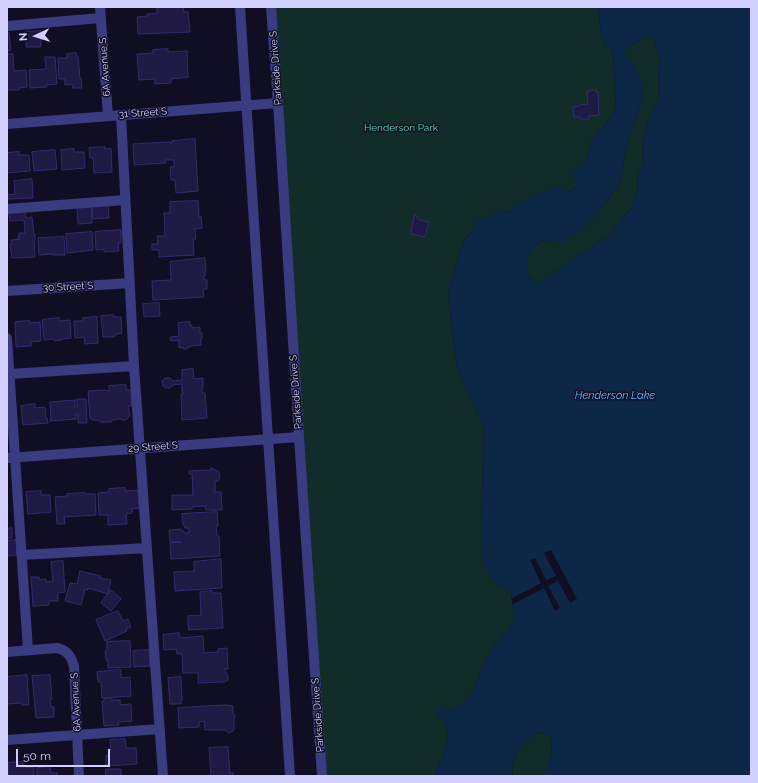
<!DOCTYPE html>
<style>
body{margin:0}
#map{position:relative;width:758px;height:783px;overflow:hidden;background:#100e22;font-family:Raleway,sans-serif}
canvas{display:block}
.frame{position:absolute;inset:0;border:8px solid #d1cffe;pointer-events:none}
.north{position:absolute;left:16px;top:16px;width:40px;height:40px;-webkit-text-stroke:3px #100e22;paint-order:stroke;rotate:266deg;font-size:11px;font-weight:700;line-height:16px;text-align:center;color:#d1cffe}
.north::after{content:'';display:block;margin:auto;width:14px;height:18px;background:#d1cffe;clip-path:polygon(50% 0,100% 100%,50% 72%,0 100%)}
.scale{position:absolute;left:16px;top:749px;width:94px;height:18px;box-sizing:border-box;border:2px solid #d1cffe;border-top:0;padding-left:5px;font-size:12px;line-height:14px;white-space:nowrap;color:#d1cffe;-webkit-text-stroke:3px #100e22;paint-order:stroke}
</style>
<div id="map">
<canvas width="758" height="783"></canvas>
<div class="frame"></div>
<div class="north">N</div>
<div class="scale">50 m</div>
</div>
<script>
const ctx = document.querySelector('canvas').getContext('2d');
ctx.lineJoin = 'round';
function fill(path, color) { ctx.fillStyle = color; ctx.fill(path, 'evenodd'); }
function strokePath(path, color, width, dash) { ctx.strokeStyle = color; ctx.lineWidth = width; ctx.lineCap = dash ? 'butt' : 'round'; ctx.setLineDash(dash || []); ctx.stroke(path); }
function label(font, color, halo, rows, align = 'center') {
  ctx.font = font + ' Raleway,sans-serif'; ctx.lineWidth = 3; ctx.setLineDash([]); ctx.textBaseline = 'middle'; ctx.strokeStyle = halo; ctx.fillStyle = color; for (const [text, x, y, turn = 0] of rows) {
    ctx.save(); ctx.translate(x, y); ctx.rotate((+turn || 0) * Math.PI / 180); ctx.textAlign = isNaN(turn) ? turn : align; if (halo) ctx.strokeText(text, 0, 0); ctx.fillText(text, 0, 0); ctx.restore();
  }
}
const green = new Path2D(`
 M271,7H598L601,34L606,47H611L612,50L614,66L616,110L589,145C591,160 582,166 571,175L575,178V187L569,192L562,190L559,186L510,212L504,213L495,212L490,218L474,230L465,239L460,251L448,294L457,367L484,428L481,528L491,580L510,590L515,616L508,631L499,640L487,657L474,689L467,700L458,708L448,711L435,712L445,721L448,734L446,748L435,776H322Z
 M650,36L655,41L660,59L658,72L659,98L647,124L643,141L642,168L638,174L637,193L631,209L622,218L611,234L541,281H534L527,275V260L534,247L542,241L553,242L581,230L598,212L614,192L621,179L626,147L637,116L643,96L635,67L626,55V50L643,38Z
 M537,732L546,734L551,739L552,751L549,766L542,776H512C513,772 512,767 513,763C516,749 527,740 537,732Z`);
const water = new Path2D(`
 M598,7H751V776H542L549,766L552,750L551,739L546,734L538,732C527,740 516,749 513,763C512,767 513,772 512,776H435L446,748L448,734L445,721L435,712L441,708L448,711L458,708L467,700L474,689L487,657L499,640L508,631L515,616L510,590L491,580L483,561L481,528L484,428L457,367L448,294L460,251L465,239L474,230L475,222L486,217L490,218L495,212L500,209L504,213L510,212L512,207L526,199L559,186L562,190H566L569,192L575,187V178L571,175C581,166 591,161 589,145L616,110L614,66L612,50L611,47H606L601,34ZM650,36L655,41L660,59L658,72L659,98L647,124L643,141L642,168L638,174L637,193L631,209L622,218L611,234L541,281H534L527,275V260L534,247L542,241L553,242L565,241L581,230L598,212L614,192L621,179L626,147L637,116L643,96L642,80L635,67L626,55V50L643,38Z`);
const pier = new Path2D(`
 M551,550L577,599L570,603L558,581L548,586L560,608L555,611L544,588L513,604L511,599L541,583L530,560L535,558L546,580L556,576L544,553Z`);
const building = new Path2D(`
 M157,7H183L184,12H188L190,32L138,34L137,17L147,16V14L157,13Z
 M41,31V47H26V32Z
 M9,33L11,50L7,51V34Z
 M168,49V52L187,51L188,77L171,79V83L155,84V79L139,80L137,54L153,53V50Z
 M76,53L77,57H78L80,78H81L82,88H73L72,84L65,85V79H59L58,58H67V54Z
 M7,54H13L14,71L26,70L27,87L19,88V90H7Z
 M45,57H55L57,84L46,85L47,87L30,88L29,70L46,69Z
 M596,90V92H598L599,115L588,116L589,119H580V117H574L573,107L579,106V105L588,104L587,92H589V91Z
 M195,139L198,191L176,193L175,180H171L170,167H174V160H165L166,163L134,165L133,144L170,142V143H172V141Z
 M105,147V149L111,148L112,172L94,173L93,158H90L89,148Z
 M74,149V152H84L85,168L62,170L61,150Z
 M55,150L57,169L34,171L32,152Z
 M19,152V155H29L30,171L7,173V153Z
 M32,179L33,198L7,199V195L15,194L14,181Z
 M198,201L199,217L201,216L202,228L195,229L196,239H193L194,255L159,257V250H152V244H158L157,236H165L164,213H170V202Z
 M108,204L109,218L93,219L92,206Z
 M91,207L92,223L78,224L77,208Z
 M25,211L26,218L32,217L34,234H35V240H34L35,257L12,258L10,244H12L11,240L20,239H18L19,233H25L24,220L10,221L9,212Z
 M415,214L419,220L429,222L425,237L411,234Z
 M121,230V243H118L119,251L104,252V249L96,250L95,232Z
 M92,232L93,250L67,253L66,234Z
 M64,237L65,255H53V254L39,255L38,238Z
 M205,258L206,271H205V276H204V280H207V289H203L204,297L153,300L152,281L171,280L170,262Z
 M159,303L160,316L144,317L143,304Z
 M114,315V317H121L122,333L116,334L115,336L113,337H103L101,316Z
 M97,317L98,343L85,344L84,337L75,338L74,321H83V318Z
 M59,318V321L70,320L71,338L62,339V340L54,341V339L44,340L42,320Z
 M30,321V323L40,322L41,341L31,342V346L16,347L15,322Z
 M190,322V326L192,325V328L200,327V333H202V338H201V345L190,346V347H187V349H183V347L179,348V340L171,341L170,337L179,336L178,323Z
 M193,369L194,379L203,378V387H202V393H205L207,418L182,420L181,394H183V392H182V384L173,385L170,388H166L163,386L162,381L165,378H170L173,381L182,380V370Z
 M126,385V390H131L132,406H128L130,415L126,420H122L119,418V419L112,420L111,422H101L98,420H92L90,418L88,391L106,390V391H109V386Z
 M77,399H86L87,423H78V414H76V419L50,421V419H51L50,402L75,400V407H77Z
 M35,404V408L45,407L46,418H47L48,423L23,425L21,406Z
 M211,468L216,470L219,472L220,477L218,481L215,482V492H221L222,510H206L205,506L192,507V509L172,510V495H193L192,474H189V471L211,470Z
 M125,488V491L138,490L139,508L132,509V513L126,514L127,524L108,525V515H99L98,493L109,492V489Z
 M41,491V495H50L51,512L28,514L26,492Z
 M85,493V494H95L96,515L64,517L65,524H57L55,497L67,496V494Z
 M217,512L218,526H216L217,536H219L220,556L171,559L170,543L181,542H170L169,530L181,529L185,533H189V528H185L184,525H183L182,514Z
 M12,528V538H7V529Z
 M16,540L17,555L7,556V541Z
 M221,559L222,588L175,591L174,572L194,571V562Z
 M63,561L65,592L58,593V601H49V605L33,606L31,577H39V580L46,579V582L53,581L51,562Z
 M80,571L101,576L100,578L111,580L108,594L88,588V590L85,589L81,605L65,601L70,583L77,584Z
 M111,590L121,599L111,611L101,603Z
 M212,591V593H221L223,628L189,630L188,625V616L201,615L200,592Z
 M118,611L123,621L128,619L131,627L126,629L127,631L105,641L96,620Z
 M179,633L180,638L203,636L204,653L218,652V649L227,648L228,669H224L228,676V680L225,682L198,683V673H183L182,654H177L176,649L164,650L163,635Z
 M130,641L131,667L108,668V660H106L105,651L107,650V642Z
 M149,650L150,666L134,667L133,651Z
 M121,670V678L130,677L131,696L102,698L101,682H98L97,672Z
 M27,675L29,705H22V703L7,704V677Z
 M50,675L52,699H50L51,707H54V717L36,718L32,676Z
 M181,677L182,700L181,702V704H170L168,678Z
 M111,698V700H120V705L131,704L132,721L118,722L119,725L104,726L102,701H104V699Z
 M226,705L233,706V714L235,715L234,718V729L233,731L229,733L227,732L225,730H205L204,721L199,722V727L179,728L178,708Z
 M125,739L126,748H136L137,764L106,766V755H109L108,752H111L110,740Z
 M228,747L230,773H233V776H211L209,748Z
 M23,762V768L34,767V776H8V763Z
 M50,767L51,773H57V776H37V768Z
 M106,769H121V775H122V776H106Z`);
const minor = new Path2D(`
 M100,7L108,116
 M240,7L290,776
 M271,7L279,118L299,437L322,776
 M7,26L101,18
 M121,115L134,366L163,776
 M7,124L278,103
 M7,209L125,200
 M7,291L130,283
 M7,338L28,650
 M10,374L134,366
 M7,458L299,437
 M22,555L147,548
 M7,652L57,648C67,650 71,656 74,666L79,776
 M7,740L160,729`);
const streetNames = [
 ["6A Avenue S",105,67,-94],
 ["Parkside Drive S",276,68,-94],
 ["31 Street S",143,113,-4],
 ["30 Street S",68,287,-3],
 ["Parkside Drive S",296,392,-94],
 ["29 Street S",153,447,-4],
 ["6A Avenue S",76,702,-93],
 ["Parkside Drive S",318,715,-94]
];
const parkNames = [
 ["Henderson Park",401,128]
];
const waterNames = [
 ["Henderson Lake",615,396]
];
fill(green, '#112c29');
fill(water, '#0d2747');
fill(pier, '#100e22');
fill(building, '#1f1a43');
strokePath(building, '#342c6e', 1);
strokePath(minor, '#393c81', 10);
label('10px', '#d1cffe', '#100e22', streetNames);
label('10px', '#5cdeb3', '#100e22', parkNames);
label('italic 11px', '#5fc0fd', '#100e22', waterNames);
</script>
